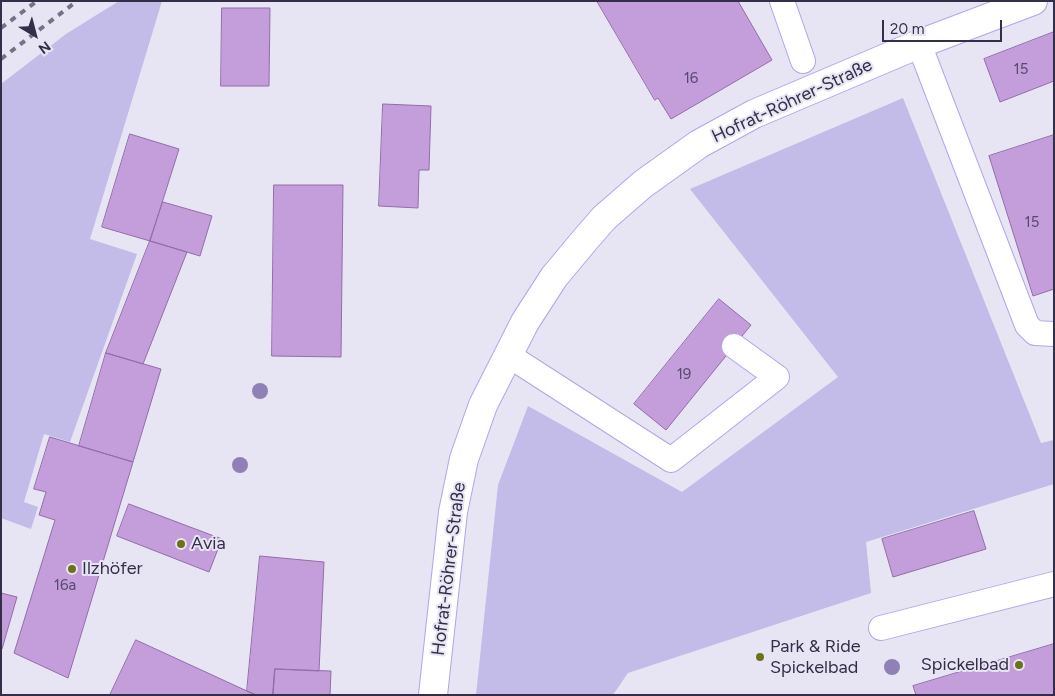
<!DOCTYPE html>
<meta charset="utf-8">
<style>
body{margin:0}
#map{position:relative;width:1055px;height:696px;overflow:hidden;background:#e7e5f3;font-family:Figtree,sans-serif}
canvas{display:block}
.frame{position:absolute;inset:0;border:2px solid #342e49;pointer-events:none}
.north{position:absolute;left:10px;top:10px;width:50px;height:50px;-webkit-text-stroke:4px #e7e5f3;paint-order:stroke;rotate:143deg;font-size:14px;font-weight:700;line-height:20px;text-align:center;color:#342e49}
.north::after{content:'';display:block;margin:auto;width:18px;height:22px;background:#342e49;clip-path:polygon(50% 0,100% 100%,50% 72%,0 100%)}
.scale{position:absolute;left:882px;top:20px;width:120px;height:22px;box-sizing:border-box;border:2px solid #342e49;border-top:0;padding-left:6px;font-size:15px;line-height:18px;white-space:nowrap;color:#342e49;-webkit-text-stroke:4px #e7e5f3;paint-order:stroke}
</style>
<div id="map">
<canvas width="1055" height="696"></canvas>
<div class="frame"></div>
<div class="north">N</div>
<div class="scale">20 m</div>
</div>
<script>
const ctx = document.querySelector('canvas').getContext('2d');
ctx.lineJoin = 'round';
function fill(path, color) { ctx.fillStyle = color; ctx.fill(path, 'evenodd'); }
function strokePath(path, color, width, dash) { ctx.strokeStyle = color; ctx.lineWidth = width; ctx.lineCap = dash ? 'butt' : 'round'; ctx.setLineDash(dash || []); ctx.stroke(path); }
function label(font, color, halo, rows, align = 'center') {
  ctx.font = font + ' Figtree,sans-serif'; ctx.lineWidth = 4; ctx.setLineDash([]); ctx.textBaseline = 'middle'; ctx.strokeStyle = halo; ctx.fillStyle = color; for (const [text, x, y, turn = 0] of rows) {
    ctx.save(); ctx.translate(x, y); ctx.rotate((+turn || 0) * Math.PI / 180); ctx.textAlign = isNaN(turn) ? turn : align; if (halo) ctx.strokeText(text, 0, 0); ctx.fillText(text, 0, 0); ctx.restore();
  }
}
const green = new Path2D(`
 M119,1H162L90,239L137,254L70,442L44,434L24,502L38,507L31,529L1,518V84L66,34Z
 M903,98L1041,443L1054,440V484L866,542L871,593L628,673L613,695H476L498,485L528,406L682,492L838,377L690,189Z`);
const building = new Path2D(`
 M597,1H738L772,60L671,119L658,98L655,100Z
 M222,8H270L269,86H221Z
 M1054,32V81L1000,102L984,59Z
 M383,104L431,106L429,170H419L418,208L379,206Z
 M130,134L179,149L150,241L102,227Z
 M1054,135V289L1033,296L989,156Z
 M274,185H343L341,357L272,356Z
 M163,202L212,216L200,256L150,241Z
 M150,241L187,252L143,364L106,353Z
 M719,299L751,325L666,430L634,404Z
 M106,353L161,369L133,462L79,446Z
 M50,437L133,462L68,678L14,653L55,520L39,515L46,492L34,489Z
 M129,504L222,539L209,572L117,536Z
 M974,511L986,549L893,577L882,539Z
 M260,556L324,562L319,671L275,669L273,695H256L247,691Z
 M1,593L17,597L2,649H1Z
 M136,640L247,691L256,695H110Z
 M1054,644V695H916L913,686Z
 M275,669L331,671L330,695H273Z`);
const service = new Path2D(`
 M782,1L803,61
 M919,44L1027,325L1035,333L1054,334
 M508,355L671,460L777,377L734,346
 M881,628L1054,584`);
const minor = new Path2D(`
 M433,695L453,512L464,459L483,405L525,322L554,277L584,241L604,218L643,184L699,144L754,114L919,44L1033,1`);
const rail = new Path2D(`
 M1,28L37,1
 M1,59L77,1`);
const trees = [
 [260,391],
 [240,465],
 [892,667]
];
const markers = [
 [181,544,5,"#6d7218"],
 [72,569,5,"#6d7218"],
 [760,657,5,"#6d7218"],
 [1019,665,5,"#6d7218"]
];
const numberNames = [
 ["15",1021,70],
 ["16",691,79],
 ["15",1032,223],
 ["19",684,375],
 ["16a",65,586]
];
const streetNames = [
 ["Hofrat-Röhrer-Straße",792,101,-25],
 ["Hofrat-Röhrer-Straße",449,569,-83]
];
const poiNames = [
 ["Avia",191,544],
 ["Ilzhöfer",82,569],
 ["Park & Ride",770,647],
 ["Spickelbad",770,668],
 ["Spickelbad",1009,665,"right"]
];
fill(green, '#c3bbe8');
fill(building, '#c49ddb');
strokePath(building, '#926da8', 1);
strokePath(service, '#b2a5e8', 26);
strokePath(minor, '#b2a5e8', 30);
strokePath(service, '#fff', 24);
strokePath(minor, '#fff', 28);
strokePath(rail, '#767188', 4, [6, 6]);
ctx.fillStyle = '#8f81b3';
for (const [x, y] of trees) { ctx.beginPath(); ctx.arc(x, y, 8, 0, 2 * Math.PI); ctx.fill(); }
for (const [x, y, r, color] of markers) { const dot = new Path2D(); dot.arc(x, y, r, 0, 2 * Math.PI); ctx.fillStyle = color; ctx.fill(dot); strokePath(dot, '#e7e5f3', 2); }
label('15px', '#584a6e', null, numberNames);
label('18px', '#342e49', '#e7e5f3', streetNames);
label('18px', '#342e49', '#e7e5f3', poiNames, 'left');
</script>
